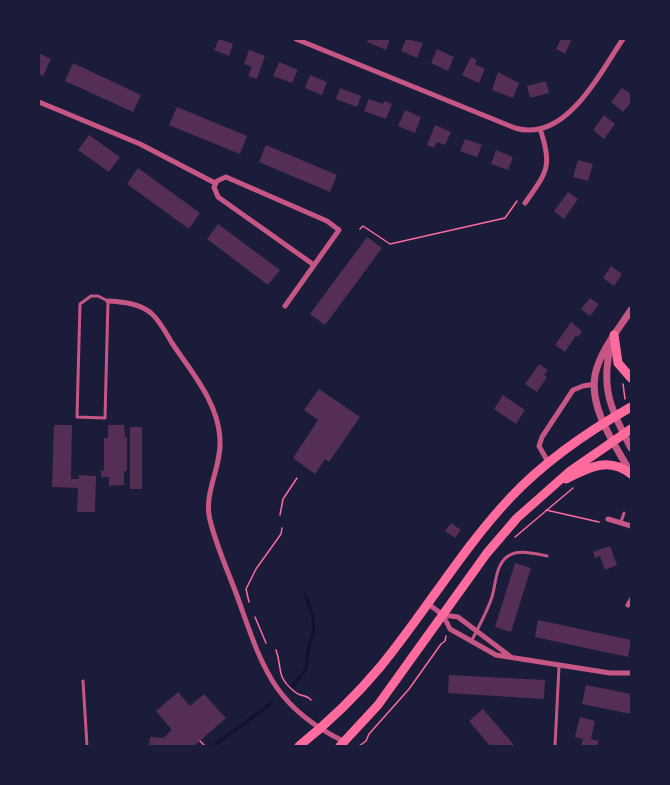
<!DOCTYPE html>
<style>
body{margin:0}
#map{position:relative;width:670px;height:785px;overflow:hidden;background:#1b1b3a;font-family:Overpass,sans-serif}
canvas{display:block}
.frame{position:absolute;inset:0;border:40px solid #1b1b3a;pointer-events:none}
</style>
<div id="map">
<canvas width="670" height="785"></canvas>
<div class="frame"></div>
</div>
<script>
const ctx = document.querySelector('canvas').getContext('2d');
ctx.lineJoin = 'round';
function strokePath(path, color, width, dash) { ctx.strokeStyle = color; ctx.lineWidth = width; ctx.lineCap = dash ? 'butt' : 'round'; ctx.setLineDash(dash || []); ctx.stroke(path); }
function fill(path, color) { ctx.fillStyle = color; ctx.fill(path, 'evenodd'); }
const stream = new Path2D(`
 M293,686L306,669L309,645L314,631L313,616L305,594
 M213,746L272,703`);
const building = new Path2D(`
 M219,39L233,44L229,56L214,50Z
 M368,39H390L386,50L367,42Z
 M406,39L423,43L417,58L401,51Z
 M561,39H572L565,54L556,49Z
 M437,49L454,57L448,71L431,63Z
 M249,50L265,56L257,79L248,76L252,67L244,64Z
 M39,53L51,59L43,76L39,74Z
 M471,57L477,60L475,64L485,69L479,83L462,75Z
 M279,62L298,70L292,83L273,76Z
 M73,63L141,95L133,112L65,81Z
 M498,72L519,83L513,98L492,90Z
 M310,75L327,82L322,95L305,88Z
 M546,81L549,93L530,98L527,86Z
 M340,88L361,96L357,107L336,99Z
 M622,88L631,94V102L623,112L611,102Z
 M369,99L383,104L384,101L392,104L386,119L364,111Z
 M177,107L247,136L240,154L169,125Z
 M405,110L421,117L415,133L398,126Z
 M604,115L615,124L604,139L593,130Z
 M435,125L451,132L445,145L437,142L434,148L427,145Z
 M89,135L120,157L109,172L78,150Z
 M465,139L482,145L477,157L460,151Z
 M266,145L337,175L330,192L259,162Z
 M496,150L513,157L508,170L491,164Z
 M578,160L593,164L588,181L573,177Z
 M138,168L200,213L189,229L127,184Z
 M568,192L578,199L564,219L554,211Z
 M218,224L280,270L268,285L207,239Z
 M367,237L382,248L325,325L310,314Z
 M611,266L622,274L614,286L603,278Z
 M590,298L599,304L590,316L581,309Z
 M571,322L582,331L578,337L576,335L565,352L555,345Z
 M539,364L548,370L544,375L547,377L537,392L525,384Z
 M319,389L360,417L329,462L325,459L315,474L293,458L318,420L304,410Z
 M503,395L525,410L516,424L494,409Z
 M54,425H72L71,479H79V475L96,476L95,512H77L78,488L52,487Z
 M108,425H124L125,437H127V471H124V485L109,486V477H101V470L104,471V438H108Z
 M130,427H142V489H130Z
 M451,523L461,530L455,538L445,531Z
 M610,546L617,565L605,570L600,556L595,558L593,552Z
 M515,563L531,568L511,632L495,627Z
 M538,620L631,640L628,657L535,637Z
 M449,675L545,680L544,699L448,693Z
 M586,685L631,694V714L582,704Z
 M178,692L190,706L204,694L226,718L194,746H149L150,737L163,738L172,730L156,711Z
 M483,709L515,746H490L469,721Z
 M580,717L595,721L591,739L599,741L597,746H581L583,739L575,737Z`);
const path = new Path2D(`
 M360,229L363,226L390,244L505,218L517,201
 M623,384L625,399
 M546,510L599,522
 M280,515L283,499L297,478
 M515,537L573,488
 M249,602L246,589L256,569L281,534L282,528
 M255,617L266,643
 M276,650C283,669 275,676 295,692C300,697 306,694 311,700
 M200,741L205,746
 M359,746L366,741L369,734L409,689L441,644L445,641L446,636`);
const service = new Path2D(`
 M91,296H98L108,301L105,418L77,417L80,304Z
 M621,522L624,513
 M472,640C479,626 487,612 492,597C494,590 495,582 497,574C504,546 525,551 547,556
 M83,681L87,746
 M555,746L559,666`);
const minor = new Path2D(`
 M296,39L515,128C566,143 599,74 623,39
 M39,102L140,144L215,183
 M525,203C547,172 553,166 540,129
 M108,301C122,302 139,303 151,313C160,321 166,333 172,343C192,373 218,402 220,439C222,467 203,493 210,520C216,545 227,569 236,593C262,665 271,706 345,742
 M285,306L339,230L327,221L226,177L217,181L214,187L218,197L314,265
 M548,462L539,446L542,437L573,390L583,386L595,384
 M608,519L631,526
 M427,603L443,615L450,629L496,655L610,673H631
 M628,605L631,600
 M443,615L458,617L511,657`);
const tertiary = new Path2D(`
 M631,310C618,330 600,351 595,375C589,409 615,445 631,473
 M611,344C600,389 611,409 631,448`);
const primary = new Path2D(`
 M614,335L618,363L631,378
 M566,479C588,468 608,456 631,474
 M299,746C329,722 356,696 381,666C426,611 462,549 511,497C546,460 587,432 631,407
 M340,746L378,705L487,553L517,518L569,472L631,429`);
strokePath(stream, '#12122b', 3);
fill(building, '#542f53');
strokePath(path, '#ff6b9d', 1.5);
strokePath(service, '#c65784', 3);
strokePath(minor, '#c65784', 5);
strokePath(tertiary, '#c65784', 7);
strokePath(primary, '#ff6b9d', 9);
</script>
